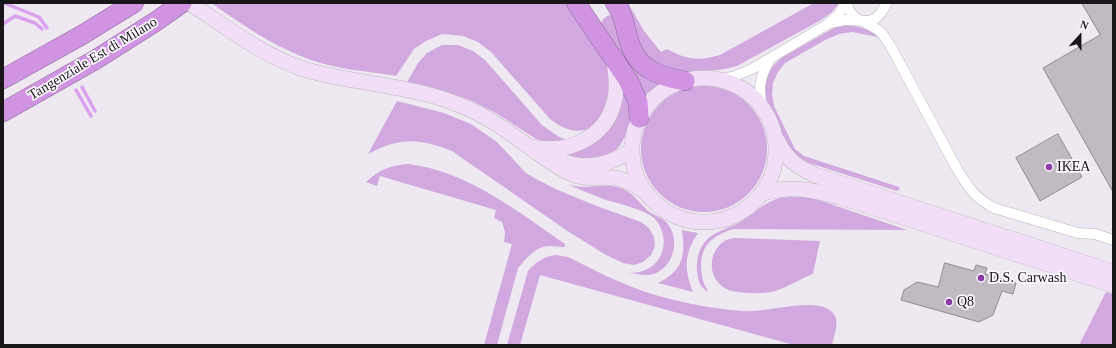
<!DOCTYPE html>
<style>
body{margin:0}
#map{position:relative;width:1116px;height:348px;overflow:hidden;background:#eee8f0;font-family:"Times New Roman",serif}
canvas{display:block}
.frame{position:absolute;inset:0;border:4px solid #181619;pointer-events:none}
.north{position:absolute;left:1060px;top:16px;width:40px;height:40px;-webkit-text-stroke:3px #fbf5fe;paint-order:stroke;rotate:21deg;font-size:11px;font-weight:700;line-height:16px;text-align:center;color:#181619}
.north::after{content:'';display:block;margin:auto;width:14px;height:18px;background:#181619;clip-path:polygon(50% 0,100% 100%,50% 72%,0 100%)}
</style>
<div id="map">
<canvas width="1116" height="348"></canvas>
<div class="frame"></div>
<div class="north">N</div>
</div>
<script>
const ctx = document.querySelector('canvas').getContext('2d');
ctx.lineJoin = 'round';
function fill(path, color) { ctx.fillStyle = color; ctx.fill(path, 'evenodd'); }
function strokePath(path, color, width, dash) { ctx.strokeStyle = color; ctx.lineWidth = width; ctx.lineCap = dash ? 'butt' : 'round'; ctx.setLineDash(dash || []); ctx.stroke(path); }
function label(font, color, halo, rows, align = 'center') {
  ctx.font = font + ' "Times New Roman",serif'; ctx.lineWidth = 3.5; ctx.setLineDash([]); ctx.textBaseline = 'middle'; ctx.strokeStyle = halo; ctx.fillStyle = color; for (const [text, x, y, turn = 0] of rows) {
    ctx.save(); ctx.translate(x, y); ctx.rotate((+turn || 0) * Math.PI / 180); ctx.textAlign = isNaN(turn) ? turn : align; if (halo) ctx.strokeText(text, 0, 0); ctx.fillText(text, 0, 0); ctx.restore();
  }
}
const green = new Path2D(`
 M211,3H567L603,55L612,81L606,111L591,129C573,133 565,130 550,119L491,52L478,42L463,36L442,34L426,41L414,49L396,76C373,72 346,70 324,64C281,52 246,27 211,3Z
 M620,3H628L644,31L661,52L667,49C686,60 699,61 720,55L814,3H839L832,12L821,20L737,66L725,69L679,74L646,61Z
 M609,15L617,17L664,83L654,88L645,95L635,75L601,24L603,19Z
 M847,25C860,27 868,28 878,37L852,32L839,34L827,39L785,63L778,72L773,83L772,94L774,106L795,149L804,156L899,187L900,189L897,191L809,163L796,156L781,137L778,124L765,97V82L769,70L781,58L834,28Z
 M442,45H458L473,51L485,60L542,125L559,137L572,142L546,143L536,139L496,113L470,100L444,91L406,84L418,63L427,53Z
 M623,85C626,93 632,104 631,112C631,132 616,161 593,162C583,162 569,157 559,155L578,151L593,144Z
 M641 149a63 63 0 1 1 126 0a63 63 0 1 1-126 0Z
 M397,101L444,113L471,124L497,142L526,173L536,179L558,190L594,205L641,222L649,228L654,237L655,246L651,255L643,262L634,265L623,263L606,255L566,230L452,151C419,138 400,137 368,154Z
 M408,164C467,171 517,211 565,244V247C560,247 555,246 549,246C536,246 526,259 518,268L497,345H484L512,244L504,242L505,232L502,222L494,218L496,210L380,176L377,186L366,182C381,169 388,166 408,164Z
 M569,185C575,186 581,187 587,187C600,186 612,184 623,189C635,194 641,206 651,213C656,216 663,218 667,223C680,239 675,264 656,273C648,277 638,274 629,273C642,273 653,269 660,257C667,245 664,228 654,218C643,209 620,204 606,200C593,195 581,190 569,185Z
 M795,196L813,198L907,230L733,229C709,237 698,248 702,275C702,281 706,287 708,292C700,287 698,281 697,272C696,262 698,251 704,243C712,232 727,229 738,223C752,216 762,203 777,199C783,197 789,197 795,196Z
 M682,230L698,233C684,254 684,269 693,292L658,283C682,271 686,257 682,230Z
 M734,238L820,241L813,274C802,278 780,291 771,292C759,294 732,294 723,287C708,276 708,253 723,242C725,240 730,239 734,238Z
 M555,255L568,257C592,269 617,282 643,291C675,302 708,308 742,311C764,313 809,299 826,308C843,316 835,331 832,345H794L540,275L520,345H507L528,271C536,262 543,257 555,255Z
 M1106,292L1113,294V345H1079Z`);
const stream = new Path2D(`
 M4,3L39,17L47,28
 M3,24L15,16L35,23L42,29
 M82,87L95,111
 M76,90L91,116`);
const building = new Path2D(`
 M1082,3H1113V192L1043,68L1100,35Z
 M1058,134L1082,177L1040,201L1016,158Z
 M945,263L974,271L976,265L987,268L985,274L1016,283L1013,294L1002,291L993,315L979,322L901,300L904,290L917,282L938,287Z`);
const street = new Path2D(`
 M847,3C849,20 866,21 878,30C883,33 886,40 890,45L957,169C968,187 975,198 994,208L1078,233L1095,234L1113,240
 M830,23L845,20L869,21L875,19L881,13L887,3
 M722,79L735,76L752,69L828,24L838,15L846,3
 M762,106C758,86 760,77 770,59`);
const secondary = new Path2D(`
 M190,3C226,27 267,59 310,71C358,84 410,85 457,104C487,115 513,135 539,154C549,161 559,168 570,173C588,182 605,174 623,180C632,182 639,188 647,193
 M632 150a72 72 0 1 1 144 0a72 72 0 1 1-144 0Z
 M777,140C787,159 795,166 815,175L1113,272
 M532,147C572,155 612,135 616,91C617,81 615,70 614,60
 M561,161C588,170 610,166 632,149
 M763,193C791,185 812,190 840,197L1113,285`);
const highway = new Path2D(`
 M576,3L628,80L638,102L639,118
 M615,3C624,15 624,24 628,37C635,68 657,76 685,81
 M3,79L82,35L134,3
 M3,112L95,60L155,22L182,3`);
const markers = [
 [1049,167,4,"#8d39a6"],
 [981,278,4,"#8d39a6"],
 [949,302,4,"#8d39a6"]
];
const streetNames = [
 ["Tangenziale Est di Milano",93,59,-31]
];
const poiNames = [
 ["IKEA",1057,167],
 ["D.S. Carwash",989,278],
 ["Q8",957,302]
];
fill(green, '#d1a8df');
strokePath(stream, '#dca0f0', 3.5);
fill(building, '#c0bac3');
strokePath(building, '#908a92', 1);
strokePath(street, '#bab4bc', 11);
strokePath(secondary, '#bab4bc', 16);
strokePath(highway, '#90689c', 20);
strokePath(street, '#fff', 10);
strokePath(secondary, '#f1dff7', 15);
strokePath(highway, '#d094e3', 19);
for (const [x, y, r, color] of markers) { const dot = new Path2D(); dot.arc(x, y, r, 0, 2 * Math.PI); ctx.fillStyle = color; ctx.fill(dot); strokePath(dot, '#fbf5fe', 1.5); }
label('14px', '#181619', '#fbf5fe', streetNames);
label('14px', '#181619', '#fbf5fe', poiNames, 'left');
</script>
